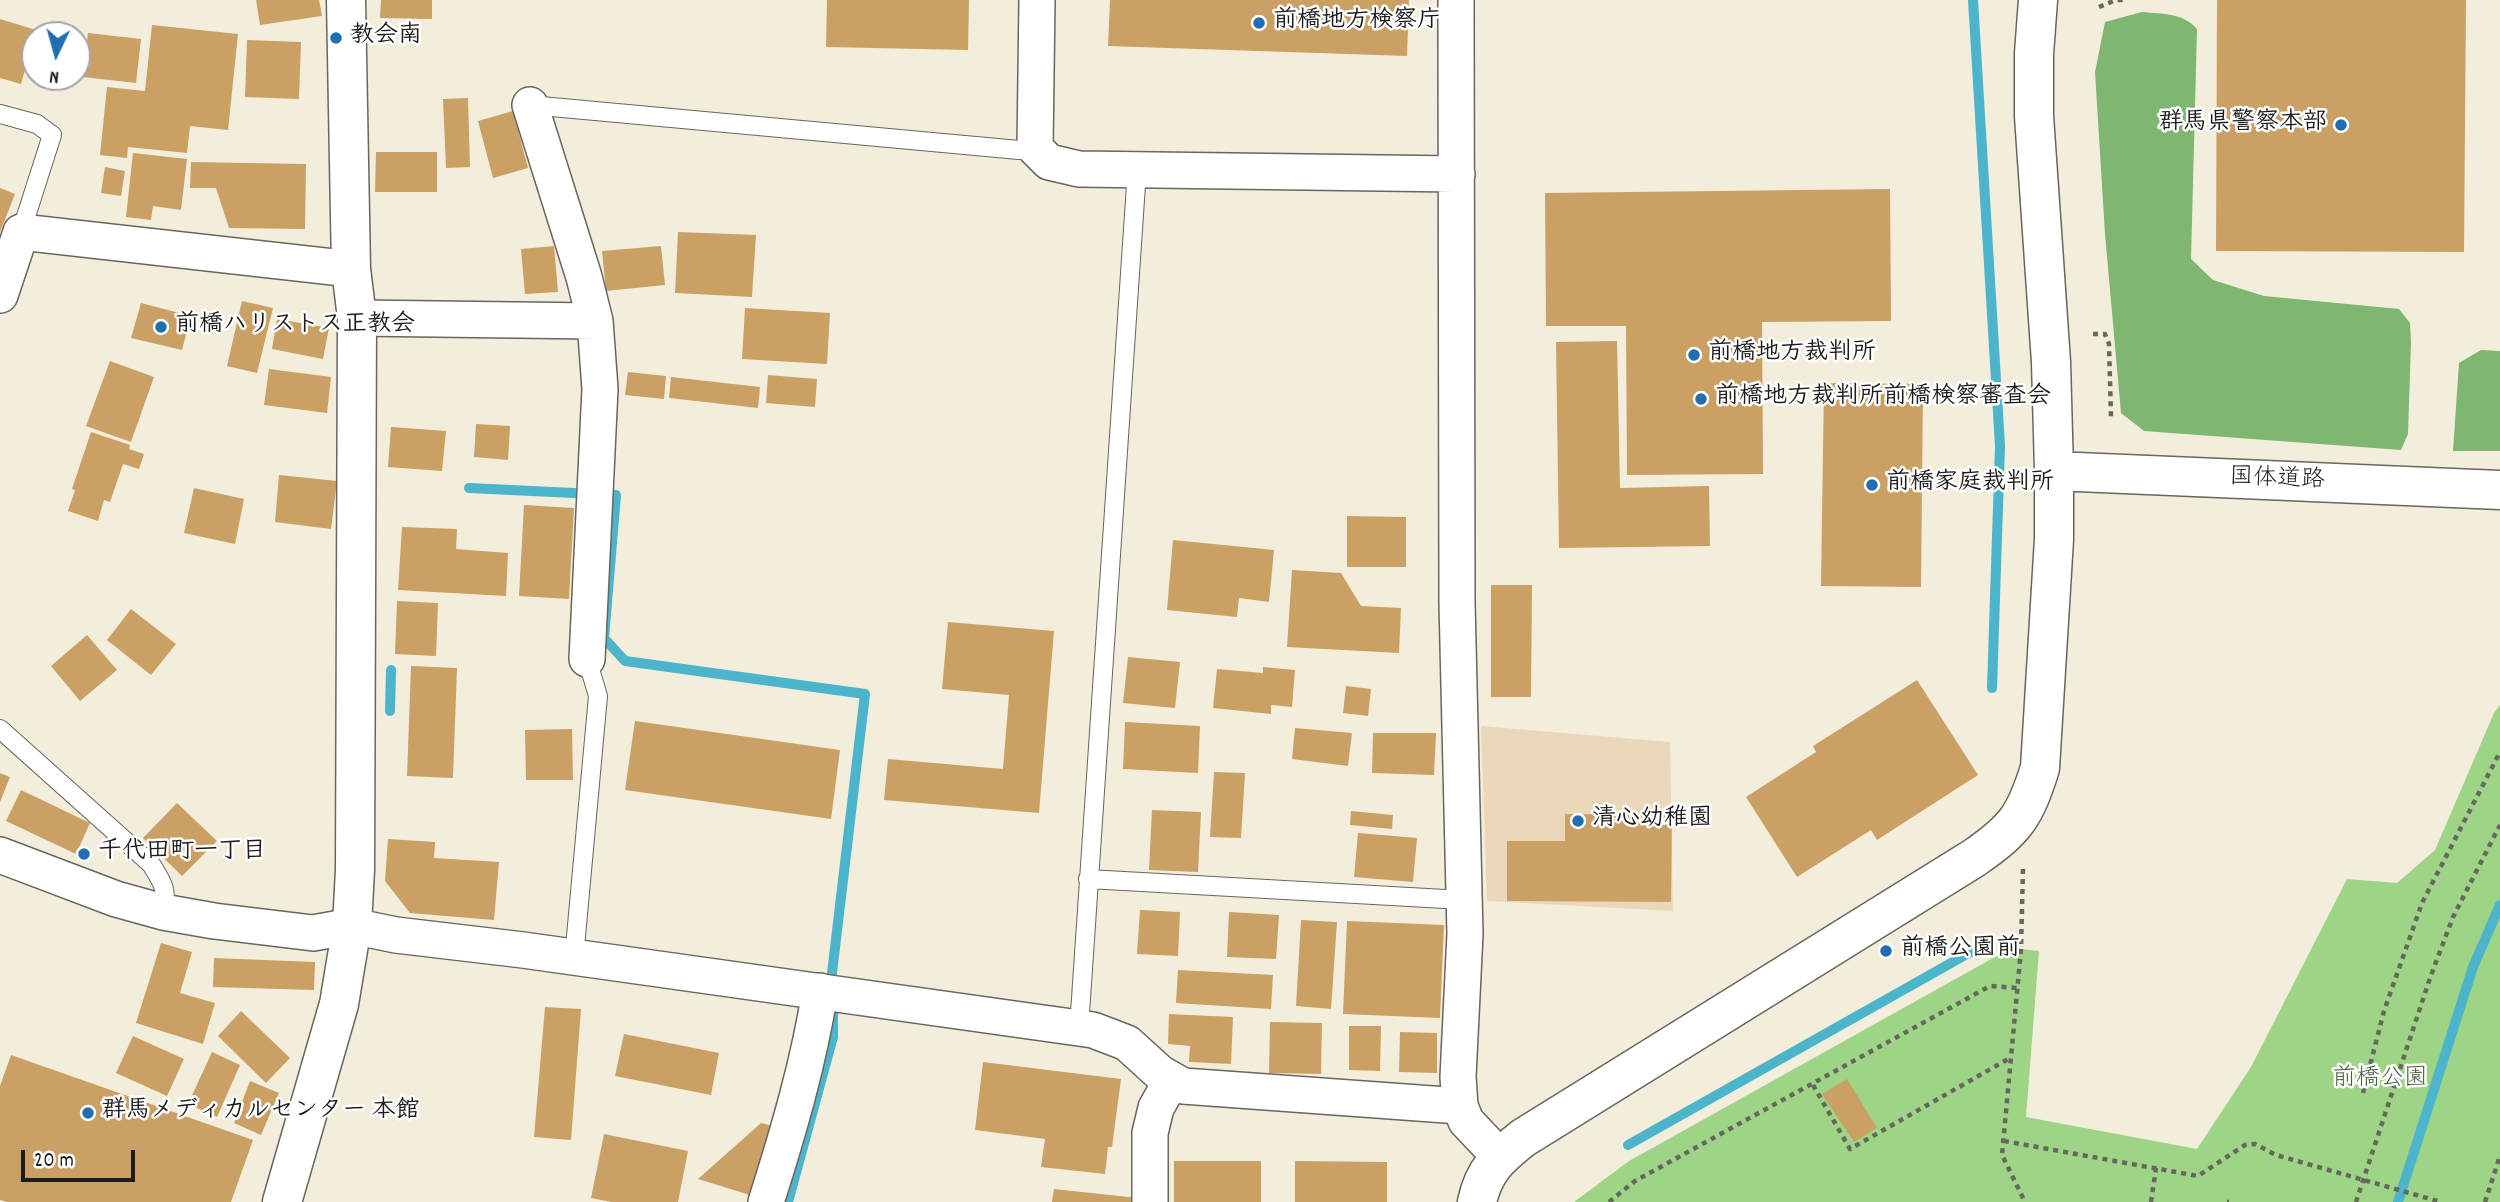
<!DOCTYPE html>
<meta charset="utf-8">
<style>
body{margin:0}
#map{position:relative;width:2500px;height:1202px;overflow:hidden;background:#f2eedb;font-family:Dekko,sans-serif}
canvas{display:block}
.north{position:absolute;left:21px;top:21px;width:70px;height:70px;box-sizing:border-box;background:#fff;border:2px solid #a4a4a4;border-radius:50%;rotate:185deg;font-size:19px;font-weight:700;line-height:28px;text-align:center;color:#1c1c1c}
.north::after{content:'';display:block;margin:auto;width:24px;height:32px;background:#1f6fb2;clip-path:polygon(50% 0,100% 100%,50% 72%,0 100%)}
.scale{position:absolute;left:21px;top:1150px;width:114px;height:32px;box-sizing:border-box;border:4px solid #1c1c1c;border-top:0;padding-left:9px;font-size:21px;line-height:24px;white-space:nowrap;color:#1c1c1c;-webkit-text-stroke:5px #fff;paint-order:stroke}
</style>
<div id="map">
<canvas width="2500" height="1202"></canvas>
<div class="north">N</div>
<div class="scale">20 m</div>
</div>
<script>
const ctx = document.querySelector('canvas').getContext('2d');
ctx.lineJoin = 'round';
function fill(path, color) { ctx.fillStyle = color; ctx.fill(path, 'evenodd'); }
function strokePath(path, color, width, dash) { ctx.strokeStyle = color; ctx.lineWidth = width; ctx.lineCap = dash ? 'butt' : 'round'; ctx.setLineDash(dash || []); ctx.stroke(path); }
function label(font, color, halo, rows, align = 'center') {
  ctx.font = font + ' Dekko,"Klee One",sans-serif'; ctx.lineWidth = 5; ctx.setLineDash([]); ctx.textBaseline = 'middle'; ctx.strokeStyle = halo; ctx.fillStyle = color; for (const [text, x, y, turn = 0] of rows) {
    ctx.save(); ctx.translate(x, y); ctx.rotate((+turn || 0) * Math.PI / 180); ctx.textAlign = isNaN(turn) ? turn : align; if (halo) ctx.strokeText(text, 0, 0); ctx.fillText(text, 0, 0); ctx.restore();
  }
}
const built = new Path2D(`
 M1481,726L1670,742L1673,911L1487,901Z`);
const green = new Path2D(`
 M2500,705V1202H1574L1629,1161L2011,948L2039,951L2026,1117L2197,1149L2251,1067L2347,879L2397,883L2435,850L2494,713Z`);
const forest = new Path2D(`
 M2142,12C2162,14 2184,13 2197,29L2191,259L2213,280L2264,296L2399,309L2410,323L2411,342L2408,434L2401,450L2144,431L2121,413L2105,234L2095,72L2105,22Z
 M2481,350L2500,351V451H2453L2459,363Z`);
const stream = new Path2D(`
 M1973,0L2000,446L1992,688
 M469,488L616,495L604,638L625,661L865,694L832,973L833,988
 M390,711L391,670
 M1628,1145L1983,945
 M788,1202L833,1037V1008
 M2398,1202L2473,967L2500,905`);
const building = new Path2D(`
 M256,0H319L322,16L260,25Z
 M381,0H432V19L380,18Z
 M827,0H969L968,50L826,47Z
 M1110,0H1409L1407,56L1108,46Z
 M2217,0H2466L2464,252L2216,251Z
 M0,19L36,30L21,84L0,78Z
 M152,25L238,34L228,130L190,126L187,153L128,147L127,158L100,155L107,87L145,91Z
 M88,33L141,39L136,83L83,77Z
 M247,40L301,42L299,99L245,97Z
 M468,98L470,167L446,168L443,99Z
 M513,111L528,168L493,178L478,121Z
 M376,152H437V192H375Z
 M133,153L187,159L181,210L153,206L151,220L126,217Z
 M191,162L306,164L305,229L229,228L216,188H190Z
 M105,167L125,171L121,196L101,193Z
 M0,188L15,194L0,232Z
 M1890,189L1891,321L1762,322L1763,474L1627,475L1626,326H1546L1545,193Z
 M678,232L756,235L752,297L675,293Z
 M554,246L558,292L525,294L521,249Z
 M661,246L665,285L606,291L602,251Z
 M242,301L273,308L257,373L227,366Z
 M141,303L191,316L182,350L131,338Z
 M745,308L830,313L827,364L742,359Z
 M277,319L329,328L323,359L272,349Z
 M1617,341L1620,488L1709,486L1710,546L1559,548L1556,342Z
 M110,361L154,377L131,442L86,426Z
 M269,369L331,377L327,413L264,405Z
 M628,372L666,376L664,399L625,395Z
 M768,375L817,379L815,407L766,403Z
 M671,377L760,387L758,408L669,398Z
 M1824,383L1923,384L1921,587L1821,586Z
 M476,424L510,426L508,460L474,457Z
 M391,427L446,431L442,471L388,467Z
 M91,432L130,445L129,449L144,454L139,469L123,464L110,502L104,500L98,521L68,511L75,490L72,489Z
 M279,475L337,481L331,529L275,522Z
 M194,488L244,499L235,544L184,533Z
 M524,505L574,508L569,599L519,596Z
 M1347,516L1406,517V567H1347Z
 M402,527L457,529L456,549L508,553L506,596L398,590Z
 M1173,540L1274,550L1269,602L1239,598L1237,617L1167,610Z
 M1292,570L1341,573L1361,606L1401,608L1399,653L1287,647Z
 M1491,585H1532L1531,697H1491Z
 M397,601L438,603L436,656L395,654Z
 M131,609L176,644L151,675L107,640Z
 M948,622L1054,631L1039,813L884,800L888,759L1003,769L1009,695L942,689Z
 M87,635L117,670L80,701L51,666Z
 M1128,657L1180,662L1175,708L1123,703Z
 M411,666L457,668L453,778L407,776Z
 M1263,667L1295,670L1292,707L1271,705V714L1213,708L1217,669L1263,673Z
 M1917,680L1978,775L1877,840L1871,830L1797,877L1746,797L1816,752L1813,746Z
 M1346,686L1371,689L1368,716L1343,713Z
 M635,721L840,750L831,819L625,790Z
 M1125,722L1200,726L1198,773L1123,769Z
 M1295,728L1352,733L1348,766L1292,759Z
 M572,729L573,780H526L525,730Z
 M1373,733H1436L1434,775L1372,773Z
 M1214,772L1245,773L1241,838L1210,837Z
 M0,773L10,777L0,802Z
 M21,790L90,823L76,854L6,821Z
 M177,803L217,841L182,876L143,838Z
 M1152,810L1201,812L1198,872L1149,870Z
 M1351,811L1393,815L1392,829L1350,825Z
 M1565,814L1672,815L1671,902L1507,901V841H1565Z
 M1358,833L1417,838L1413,882L1354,877Z
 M388,839L435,842L434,858L499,862L494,920L410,913L385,881Z
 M1140,910L1180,912L1178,956L1137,954Z
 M1229,912L1279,915L1276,959L1227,957Z
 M1301,920L1337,922L1331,1009L1296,1006Z
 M1347,921L1444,925L1440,1018L1343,1014Z
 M161,943L192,952L180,993L215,1003L203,1044L136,1023Z
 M214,958L315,962L314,990L213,987Z
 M1178,970L1273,975L1271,1009L1176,1003Z
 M545,1007L581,1009L571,1140L534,1137Z
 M241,1011L290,1058L266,1083L218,1036Z
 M1169,1014L1233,1017L1231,1064L1189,1062L1190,1046L1168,1044Z
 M1270,1022L1322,1023L1321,1074L1269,1073Z
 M1349,1026H1381L1380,1071L1349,1070Z
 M1400,1032L1437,1033V1073L1399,1072Z
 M624,1034L719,1053L711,1095L615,1076Z
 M133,1036L184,1059L167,1096L116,1073Z
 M212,1052L240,1065L217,1117L188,1104Z
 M11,1055L253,1140L231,1202H7L0,1200V1086Z
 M983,1062L1121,1079L1112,1147H1108L1105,1174L1041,1167L1045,1139L975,1130Z
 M1847,1079L1877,1128L1854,1142L1822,1094Z
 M250,1081L279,1093L261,1135L234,1123Z
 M761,1123L773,1126L750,1195L698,1179Z
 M604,1134L688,1151L678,1202H612L591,1198Z
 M1174,1161H1261V1202H1174Z
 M1295,1161L1387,1162V1202H1295Z
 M1054,1189L1138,1198V1202H1052Z`);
const path = new Path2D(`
 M2099,7L2116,0H2125
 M2093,334H2105L2109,344L2111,417
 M2023,869L2021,949L2002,1155L2025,1202
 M1813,1085L1850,1149L2010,1058
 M2363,1093L2384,1011L2422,903L2500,752
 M2004,1141L2198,1176L2245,1145L2255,1144L2276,1155L2441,1202
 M1609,1202L1635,1181L1990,986L2018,988
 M2151,1202L2156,1168
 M2227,1202H2229
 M2356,1202L2430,978L2453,917L2500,825
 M2485,1202L2500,1156`);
const service = new Path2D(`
 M530,105L1019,150L1035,148
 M0,114L37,124L52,135L21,232
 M0,729L151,864C163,883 168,890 163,912
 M1088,879L1463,900
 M574,958L598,696L587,659
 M1079,1028L1137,170`);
const minor = new Path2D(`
 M1037,0L1035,148L1049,162L1079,169L1457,174
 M1456,0L1457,603L1465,934L1458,1077L1460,1106
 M530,105L584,277L595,321L600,389L587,659
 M0,295L21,232L351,269
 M357,318L595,321
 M0,855L116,899L163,912L214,921L313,933L352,926L396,935L523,950L1093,1030L1127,1043L1160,1073L1183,1086L1460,1106L1466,1121L1500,1157
 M766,1202C788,1133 809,1062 820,991
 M1150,1202V1133L1156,1108L1171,1081`);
const tertiary = new Path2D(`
 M2054,471L2500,490
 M282,1202L339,1004L352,926L355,870L357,318L351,269L346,0
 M1477,1202C1484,1170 1498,1158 1523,1138L1974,858C2016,829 2025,816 2040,768L2054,539V471L2051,362L2034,116V54L2038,0`);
const markers = [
 [1259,23,7,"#1f6fb2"],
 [336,38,7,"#1f6fb2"],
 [2341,125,7,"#1f6fb2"],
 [161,327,7,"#1f6fb2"],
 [1694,355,7,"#1f6fb2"],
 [1701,399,7,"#1f6fb2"],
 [1872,485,7,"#1f6fb2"],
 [1578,821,7,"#1f6fb2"],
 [84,854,7,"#1f6fb2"],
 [1886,951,7,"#1f6fb2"],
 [88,1113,7,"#1f6fb2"]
];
const poiNames = [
 ["前橋地方検察庁",1273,23],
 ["教会南",350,38],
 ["群馬県警察本部",2327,125,"right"],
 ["前橋ハリストス正教会",175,327],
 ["前橋地方裁判所",1708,355],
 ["前橋地方裁判所前橋検察審査会",1715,399],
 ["前橋家庭裁判所",1886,485],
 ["清心幼稚園",1592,821],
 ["千代田町一丁目",98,854],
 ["前橋公園前",1900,951],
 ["群馬メディカルセンター 本館",102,1113]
];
const streetNames = [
 ["国体道路",2277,481,2]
];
const parkNames = [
 ["前橋公園",2380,1081]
];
fill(built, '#ebd8ba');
fill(green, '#9ed485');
fill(forest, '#7eb672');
strokePath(stream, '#4cb4cb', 10);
fill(building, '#cba064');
strokePath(service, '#67665f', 20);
strokePath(minor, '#67665f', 38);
strokePath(tertiary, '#67665f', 41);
strokePath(path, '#67665f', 4.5, [5, 5]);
strokePath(service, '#fff', 18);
strokePath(minor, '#fff', 35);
strokePath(tertiary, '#fff', 38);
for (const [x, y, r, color] of markers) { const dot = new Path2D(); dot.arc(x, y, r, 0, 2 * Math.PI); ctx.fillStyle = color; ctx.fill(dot); strokePath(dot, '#fff', 2.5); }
label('bold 24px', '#1c1c1c', '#fff', poiNames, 'left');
label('24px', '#1c1c1c', '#fff', streetNames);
label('24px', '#4a5c41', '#fff', parkNames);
</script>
